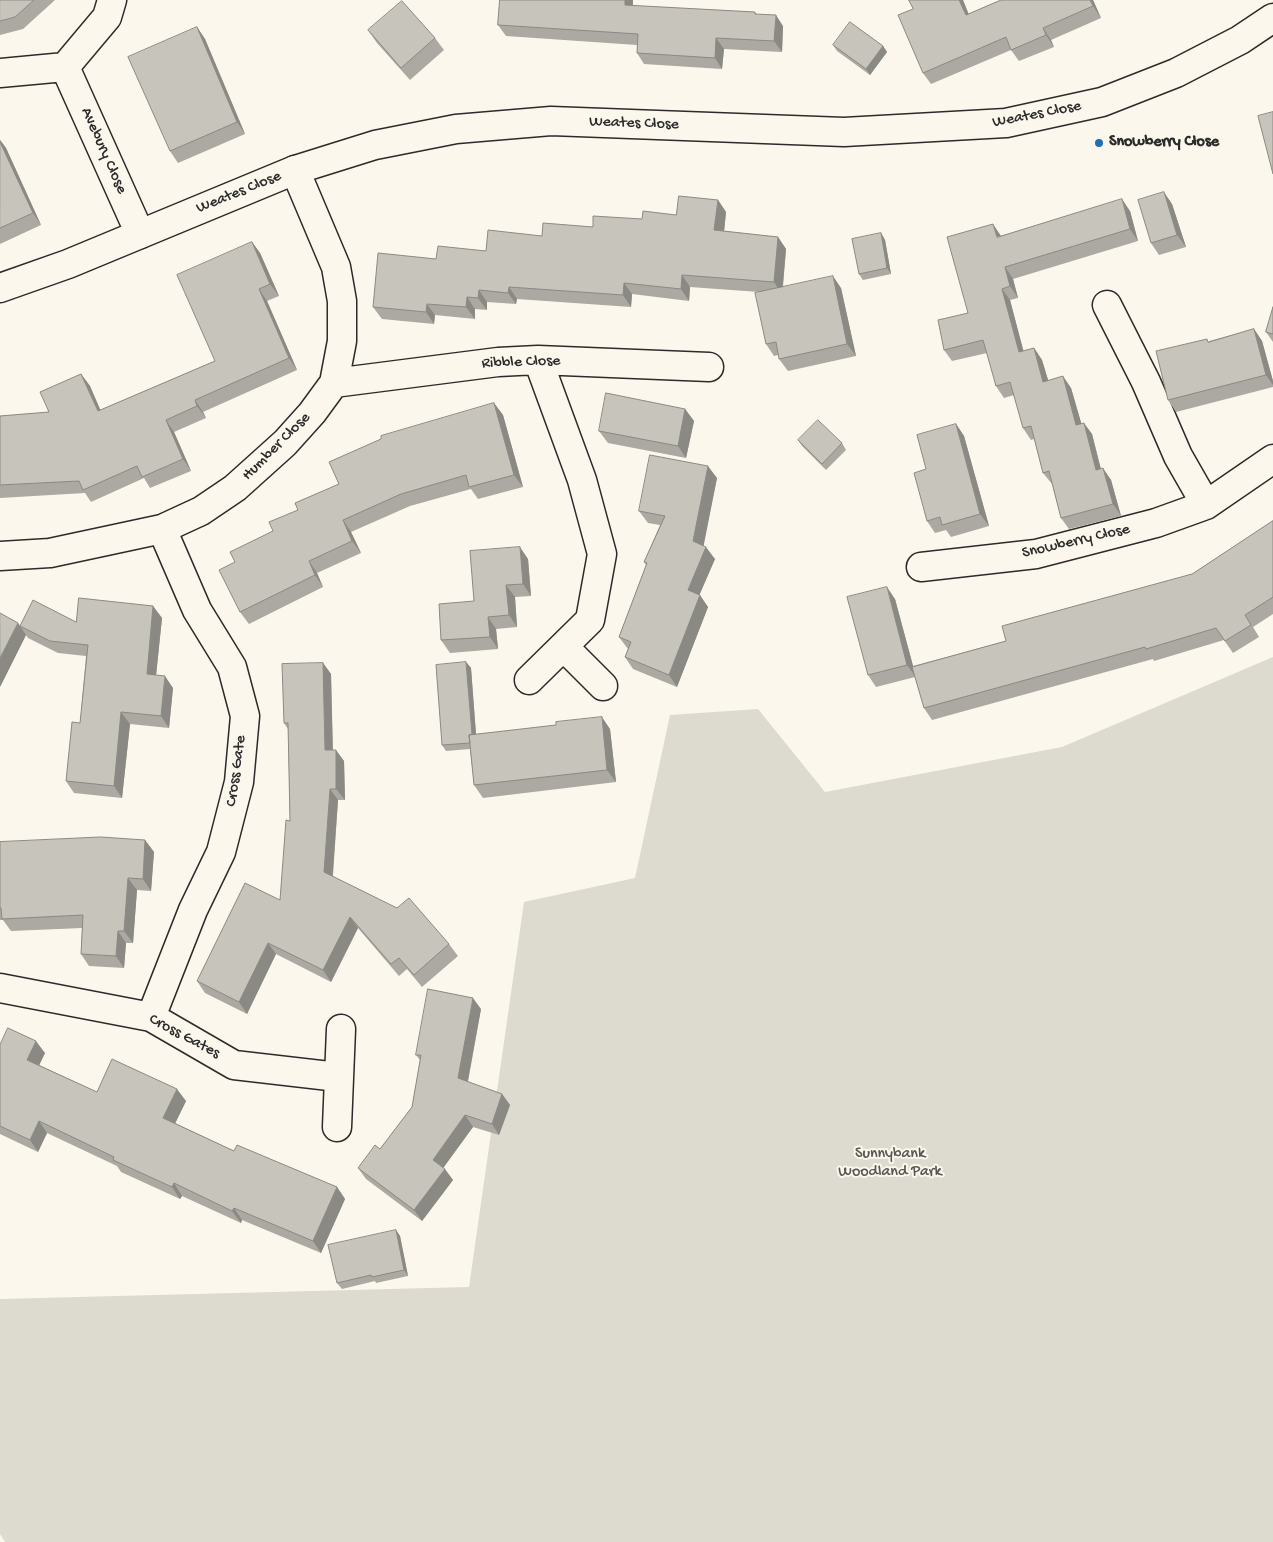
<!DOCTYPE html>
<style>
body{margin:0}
canvas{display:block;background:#fbf7ec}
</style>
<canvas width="1273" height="1542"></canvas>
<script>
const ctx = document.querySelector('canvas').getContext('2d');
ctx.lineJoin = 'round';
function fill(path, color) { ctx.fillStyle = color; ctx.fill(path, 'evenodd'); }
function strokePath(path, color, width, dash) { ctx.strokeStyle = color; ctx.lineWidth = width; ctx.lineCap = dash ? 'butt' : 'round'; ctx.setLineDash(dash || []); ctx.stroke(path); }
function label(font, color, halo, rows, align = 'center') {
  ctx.font = font + ' "Gochi Hand",sans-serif'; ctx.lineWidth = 4; ctx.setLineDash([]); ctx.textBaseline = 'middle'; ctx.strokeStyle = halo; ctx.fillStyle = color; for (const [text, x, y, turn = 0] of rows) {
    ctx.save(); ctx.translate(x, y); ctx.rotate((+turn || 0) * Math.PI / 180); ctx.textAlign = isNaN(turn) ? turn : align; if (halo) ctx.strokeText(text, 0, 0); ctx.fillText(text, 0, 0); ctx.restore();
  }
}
const green = new Path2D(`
 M1273,657V1542H5L0,1534V1299L469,1287L524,902L635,878L670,715L758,709L825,792L1062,747Z`);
const street = new Path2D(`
 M65,67L107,17L112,0
 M0,73L65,67L140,234
 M1107,305L1146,382L1178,456L1206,505
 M334,383L498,362L538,360L709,367
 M0,556L50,553L162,529L201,511L235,488L285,443L312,413L334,383L342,341V301L336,267L295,170
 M921,567L1036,554L1156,523L1206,505L1273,459
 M564,647L603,686
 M529,680L590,620L602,554L582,480L538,360
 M0,988L151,1017L234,1065L338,1077
 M151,1017L193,910L221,852L239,782L245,716L232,667L197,610L162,529
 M337,1127L341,1029`);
const secondary = new Path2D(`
 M0,288L68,264L295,170L375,145L456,129L551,121L844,132L1006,123L1102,102L1176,73L1240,40L1273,18`);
const wall = new Path2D(`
 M0,0H55L23,29L0,35Z
 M500,0H633V6L755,12L756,14L783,26L782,52L724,49L722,69L644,64L637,53V45L506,36L498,25Z
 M963,0L968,14L1001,0H1093L1101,18L1051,40L1054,47L1019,61L1011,50L931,84L923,73Z
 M197,27L205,39L245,134L178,163L170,151Z
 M368,30L435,38L444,50L410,80L377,43Z
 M833,45L883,46L887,52L870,75L837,51Z
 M0,140L6,148L41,225L0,244Z
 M718,200L726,212L724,231L778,237L786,249L783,287L841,288L856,356L788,371L779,359L778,355L774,356L766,344L759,292L690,287L689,301L632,294L631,307L517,299L516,304L487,302V310L475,309V319L435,315L434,324L382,319L373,307L436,259L486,251L542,236L593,227L676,215Z
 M1172,204L1186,247L1159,255L1151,243Z
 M1130,211L1138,241L1013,279L1018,298L1010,300L1023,351L1034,348L1042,360L1048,380L1071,388L1081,423L1092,434L1101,469L1111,480L1121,516L1069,529L1061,518L1052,484L1043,473L1034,439L1031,440L1023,428L1014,395L1004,398L996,386L987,353L952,361L944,350L968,313L1001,236Z
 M881,233L885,240L891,274L863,280L859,274Z
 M252,242L260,253L279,296L267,301L297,370L203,412L206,418L174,432L191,471L150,488L144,478L91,502L85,493L0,498V416L49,412L81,374L90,386L100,410L215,361Z
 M1273,307V342L1266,332Z
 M1254,329L1262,341L1273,381V387L1176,412L1168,400L1209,341Z
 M494,403L503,415L523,487L478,499L471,489L410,506L351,532L361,553L317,573L323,587L249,624L240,612L235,562L298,510L339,484Z
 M685,409L694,421L686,458L608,443L599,431Z
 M956,424L964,436L989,526L951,537L946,530L935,533L927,521L926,469Z
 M798,440L842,443L846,450L826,470L802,446Z
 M717,478L703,546L715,559L699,595L708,607L677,687L633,669L625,657L628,649L619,637L646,565L644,562L660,525L648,523L639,511Z
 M1273,521V614L1253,627L1259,637L1233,653L1224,640L1154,661L1153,659L932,720L924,708L915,677L876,687L868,675L895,599L913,666L1006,641L1192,574Z
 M528,559L531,596L515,597L517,627L496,629L498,649L450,653L441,640L474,601Z
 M153,606L162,618L156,675L173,688L169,728L130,724L122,798L74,793L66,781L80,723L86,656L58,653L28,638L26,635L0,687L18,623L20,626L76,622Z
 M466,662L471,668L476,734L610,729L616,782L483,798L474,785L470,749L446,751L442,745Z
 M323,663L331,674L333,750L344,761L345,800H338L333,876L449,944L458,956L422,987L407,969L399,976L358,928L331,982L276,954L247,1014L205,993L197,981L280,900L290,821L288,729L284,723Z
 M145,840L154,852L151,891L137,890L133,943H126L124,968L89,966L81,954L82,928L11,931L3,920H0V842Z
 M481,1009L468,1082L502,1094L510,1105L499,1135L473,1127L443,1168L453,1180L422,1221L366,1179L358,1168L380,1149L412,1107L420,1060L416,1055Z
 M0,1045L45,1053L39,1065L97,1092L186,1101L175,1123L234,1151L337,1187L345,1199L321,1253L242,1220L241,1223L182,1196L180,1199L121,1172L117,1166L47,1133L38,1152L0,1134Z
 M396,1230L400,1236L408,1276L376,1283L375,1281L342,1289L337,1283Z`);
const shadedWall = new Path2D(`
 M625,0H633L632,16L625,5Z
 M959,0H963L974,27L966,15Z
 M1090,0H1093L1101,18L1093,6Z
 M776,15L783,26L782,52L774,41Z
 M197,27L205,39L245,134L237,122Z
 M1043,28L1051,40L1054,47L1046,35Z
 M716,38L724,49L722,69L715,58Z
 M883,46L887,52L870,75L866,69Z
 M0,140L6,148L41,225L33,213L0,142Z
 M1164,192L1172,204L1186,247L1177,235Z
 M1122,199L1130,211L1138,241L1130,229Z
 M718,200L726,212L723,242L714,230Z
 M993,224L1001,236L997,237Z
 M881,233L885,240L891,274L887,268Z
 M778,237L786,249L782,294L774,282Z
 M252,242L260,253L279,296L270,284Z
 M1005,267L1013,279L1018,298L1010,286Z
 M682,275L690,287L689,301L681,289Z
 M833,276L841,288L856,356L847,344Z
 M624,283L632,294L631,307L623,295Z
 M509,287L517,299L516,304L508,293Z
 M259,289L267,301L297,370L289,358Z
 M1002,289L1010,300L1027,364L1019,352Z
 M479,290L487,302V310L478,298Z
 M467,297L475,309V319L466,307Z
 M427,304L435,315L434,324L426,312Z
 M1254,329L1262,341L1273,381V385L1266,375Z
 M1034,348L1042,360L1052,393L1043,382Z
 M81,374L90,386L106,423L98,411Z
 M1063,376L1071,388L1085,436L1076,425Z
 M195,400L203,412L206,418L197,406Z
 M494,403L503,415L523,487L514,475Z
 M685,409L694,421L686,458L678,446Z
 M166,420L174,432L191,471L183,459Z
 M1084,423L1092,434L1104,482L1096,470Z
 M956,424L964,436L989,526L980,514Z
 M708,466L717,478L702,554L693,541Z
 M1103,468L1111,480L1121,516L1113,504Z
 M343,520L351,532L361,553L352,541Z
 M520,547L528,559L531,596L523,584Z
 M706,547L715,559L696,603L688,590Z
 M309,561L317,573L323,587L315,575Z
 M506,585L515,597L517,627L509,615Z
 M887,587L895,599L916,677L907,665Z
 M700,595L708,607L677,687L669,675Z
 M153,606L162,618L155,686L147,674Z
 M488,617L496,629L498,649L490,637Z
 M18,623L26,635L0,687V658Z
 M466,662L471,668L477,748L473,742Z
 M323,663L331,674L333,762L325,750Z
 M165,676L173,688L169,728L161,716Z
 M121,712L130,724L122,798L114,786Z
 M602,717L610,729L616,782L607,770Z
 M336,750L344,761L345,800L336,789Z
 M330,789L338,800L332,883L324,872Z
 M145,840L154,852L151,891L143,879Z
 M128,878L137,890L133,943L124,931Z
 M350,917L358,928L331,982L323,970Z
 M118,931L126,943L124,968L116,956Z
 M268,943L276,954L247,1014L239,1002Z
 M473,998L481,1009L466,1090L458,1078Z
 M36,1041L45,1053L36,1072L27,1060Z
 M177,1089L186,1101L172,1130L163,1118Z
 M502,1094L510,1105L499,1135L492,1124Z
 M465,1115L473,1127L441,1171L433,1160Z
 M39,1121L47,1133L38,1152L30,1140Z
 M445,1169L453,1180L422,1221L414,1210Z
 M174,1183L182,1196L180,1199L172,1187Z
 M337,1187L345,1199L321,1253L313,1241Z
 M234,1208L242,1220L241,1223L232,1211Z
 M396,1230L400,1236L408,1276L404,1270Z`);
const building = new Path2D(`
 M0,0H34L15,17L0,21Z
 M500,0H625V5L755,12V14L776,15L774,41L716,38L715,58L637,53L638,34L498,25Z
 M909,0H959L966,15L1001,0H1090L1093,6L1043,28L1046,35L1011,50L1006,37L923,73L898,15L913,9Z
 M402,1L435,38L401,68L368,30Z
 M850,22L883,46L866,69L833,45Z
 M197,27L237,122L170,151L128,57Z
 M1273,112V174L1258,116Z
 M0,142L33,213L0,228Z
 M1164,192L1177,235L1151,243L1138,200Z
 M679,196L718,200L714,230L778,237L774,282L682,275L681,289L624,283L623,295L509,287L508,293L479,290L478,298L467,297L466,307L427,304L426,312L373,307L378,253L436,259L438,246L486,251L488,230L542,236L543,223L593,227V216L642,219L643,211L676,215Z
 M1122,199L1130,229L1005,267L1010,286L1002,289L1019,352L1034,348L1043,382L1063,376L1076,425L1084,423L1096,470L1103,468L1113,504L1061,518L1049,471L1043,473L1031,426L1023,428L1010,382L996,386L983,340L944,350L938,320L968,313L947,237L993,224L997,237Z
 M881,233L887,268L859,274L852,239Z
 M252,242L270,284L259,289L289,358L195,400L197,406L166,420L183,459L142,477L137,466L83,490L79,481L0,485V416L49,412L40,392L81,374L98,411L215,361L177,275Z
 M833,276L847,344L779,359L776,342L766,344L755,293Z
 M1273,307V334L1266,332Z
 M1254,329L1266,375L1168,400L1156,351L1207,339L1208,342Z
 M606,393L685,409L678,446L599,431Z
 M494,403L514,475L469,487L466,475L401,494L343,520L352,541L309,561L315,575L240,612L219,570L235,562L230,552L273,531L269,522L298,510L295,503L339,484L329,462L381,439V436Z
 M818,420L842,443L822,464L798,440Z
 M956,424L980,514L942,525L940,517L927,521L914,473L926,469L917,435Z
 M650,455L708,466L693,541L706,547L688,590L700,595L669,675L625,657L631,642L619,637L647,563L644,562L665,516L639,511Z
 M1273,521V597L1245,615L1251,625L1225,641L1216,628L1146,649L1145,647L924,708L912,667L1006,641L1002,626L1192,574Z
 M520,547L523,584L506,585L509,615L488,617L490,637L441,640L439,604L474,601L470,551Z
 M887,587L907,665L868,675L847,597Z
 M79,598L153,606L147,674L165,676L161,716L121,712L114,786L66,781L72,722L80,723L88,645L50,641L20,626L33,600L76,622Z
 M0,613L18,623L0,658Z
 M466,662L472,734L469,735L470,743L442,745L436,665Z
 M323,663L325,750H336V789H330L324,872L397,908L409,898L449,944L414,975L399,958L391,964L350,917L323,970L268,943L239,1002L197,981L245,883L280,900L286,820L290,821L288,723H284L282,664Z
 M602,717L607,770L474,785L469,735L556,725V722Z
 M101,837L145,840L143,879L128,878L124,931H118L116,956L81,954L83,915L2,919L1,908H0V842Z
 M428,989L473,998L458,1078L502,1094L492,1124L465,1115L433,1160L445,1169L414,1210L358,1168L375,1145L380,1149L412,1107L421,1055H416Z
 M8,1028L36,1041L27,1060L97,1092L112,1059L177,1089L163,1118L234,1151L237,1145L337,1187L313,1241L234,1208L232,1211L174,1183L172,1187L113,1160L114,1157L39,1121L30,1140L0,1126V1045Z
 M396,1230L404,1270L372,1277L371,1275L337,1283L328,1245Z`);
const markers = [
 [1099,143,5,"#1f6fb2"]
];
const streetNames = [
 ["Weates Close",1037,115,-11],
 ["Weates Close",634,124,2],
 ["Avebury Close",103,151,66],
 ["Weates Close",239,193,-22],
 ["Ribble Close",521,363,-2],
 ["Humber Close",277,447,-45],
 ["Snowberry Close",1076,542,-13],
 ["Cross Gate",237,771,-82],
 ["Cross Gates",184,1037,28]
];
const poiNames = [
 ["Snowberry Close",1109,143]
];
const parkNames = [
 ["Sunnybank",890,1155],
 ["Woodland Park",890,1173]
];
fill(green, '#dddad0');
strokePath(street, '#2b2b2b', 31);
strokePath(secondary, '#2b2b2b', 31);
strokePath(street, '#fbf7ec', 28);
strokePath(secondary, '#fbf7ec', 28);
fill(wall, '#aba9a2');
fill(shadedWall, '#8b8984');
fill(building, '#c7c4bc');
strokePath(building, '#8b8984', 1);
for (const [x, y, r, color] of markers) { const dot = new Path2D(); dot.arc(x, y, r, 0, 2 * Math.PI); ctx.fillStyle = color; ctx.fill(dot); strokePath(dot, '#fbf7ec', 2); }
label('16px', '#2b2b2b', '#fbf7ec', streetNames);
label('bold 16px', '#2b2b2b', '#fbf7ec', poiNames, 'left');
label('16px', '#585754', '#fbf7ec', parkNames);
</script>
